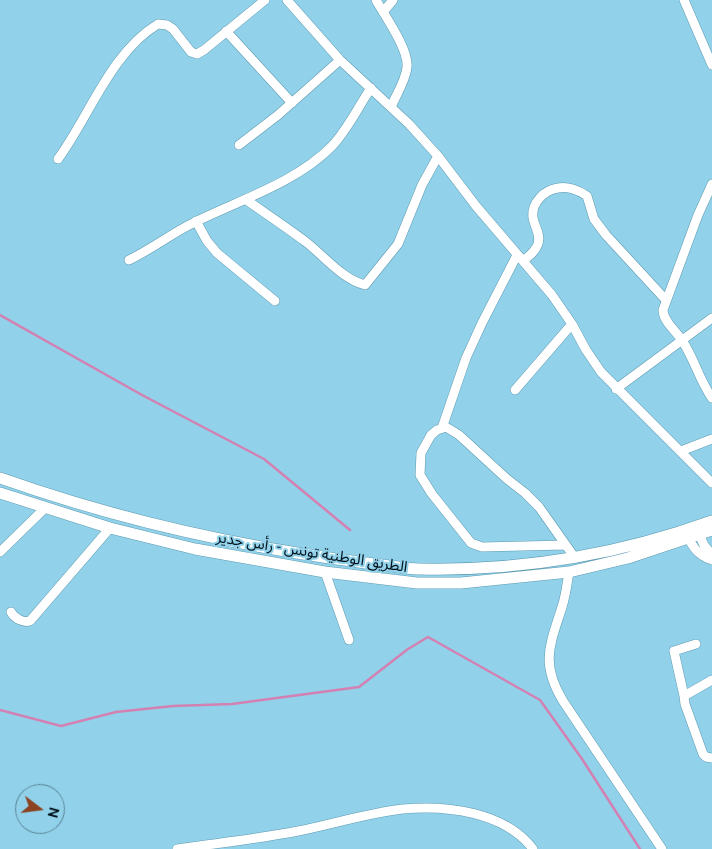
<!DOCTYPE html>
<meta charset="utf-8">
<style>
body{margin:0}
#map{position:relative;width:712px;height:849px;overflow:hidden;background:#91d1e9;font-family:Ubuntu,sans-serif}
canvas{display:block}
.north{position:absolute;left:15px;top:784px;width:50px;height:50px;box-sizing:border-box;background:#91d1e9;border:1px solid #578496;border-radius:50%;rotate:105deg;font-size:14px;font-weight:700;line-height:20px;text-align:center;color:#00111a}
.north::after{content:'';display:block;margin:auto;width:18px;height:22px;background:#8b4322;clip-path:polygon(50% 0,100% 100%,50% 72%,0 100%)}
</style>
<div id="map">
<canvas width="712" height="849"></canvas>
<div class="north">N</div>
</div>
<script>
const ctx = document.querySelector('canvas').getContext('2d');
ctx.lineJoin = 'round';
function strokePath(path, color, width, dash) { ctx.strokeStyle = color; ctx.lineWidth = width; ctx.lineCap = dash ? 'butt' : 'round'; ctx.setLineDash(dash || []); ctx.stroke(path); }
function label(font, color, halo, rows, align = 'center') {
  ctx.font = font + ' Ubuntu,"Noto Sans Arabic",sans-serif'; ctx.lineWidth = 4; ctx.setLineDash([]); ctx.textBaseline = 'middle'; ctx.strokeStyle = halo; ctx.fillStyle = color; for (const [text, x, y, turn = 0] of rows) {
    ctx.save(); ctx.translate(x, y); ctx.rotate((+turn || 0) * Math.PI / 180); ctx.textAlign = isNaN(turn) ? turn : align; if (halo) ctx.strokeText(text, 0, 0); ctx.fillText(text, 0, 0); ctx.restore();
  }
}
const stream = new Path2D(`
 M0,315L142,395L264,459L350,530
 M0,710L61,726L116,712L173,706L232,704L359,687L408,649L428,637L540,700L582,759L640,849`);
const minor = new Path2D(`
 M287,0L340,60L409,124L438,156L476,206L552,295L572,324L586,350L601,372L712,483
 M376,0C385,16 409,50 407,67C406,80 396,95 391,107
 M684,0L712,65
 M383,12L393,0
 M226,31L292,103
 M239,145L278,115L340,60
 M58,159C89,117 111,52 158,24L167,25L173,29L191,52L197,54L204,50L265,0
 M712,184L698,215L663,310C663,321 675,330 681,339C694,357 699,380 712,398
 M245,199C265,213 286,227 306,242C324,256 342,279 365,285L398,244L422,185L438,156
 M196,221L207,241L217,253L275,301
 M129,260C152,249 172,233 195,222C240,200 297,182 332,146C348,129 358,107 371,88
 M523,261C529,256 535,252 538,244C541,234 535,228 533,218C531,203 544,190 558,188C567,186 579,190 587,196L594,219L606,235L665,299
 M616,389L712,318
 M515,390L572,324
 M442,428L466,358L482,323L517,255
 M681,451L712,439
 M697,530L704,545L712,555
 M686,533C692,546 697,555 712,560
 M565,545L482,547L471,543L432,494L420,475L421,453L431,435L437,430L446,427L459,435L507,479L525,493L539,507L575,558
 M0,552L45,508
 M325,572L349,640
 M569,572C567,583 566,595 562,607C550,645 540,663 563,701L662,849
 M11,612C14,618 23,623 30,621L110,528
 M696,644L674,651L684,696L712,680
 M684,696L685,704L703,754L706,757L712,758
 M177,849C218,843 258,839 298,831C333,824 368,813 403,809C447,805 505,812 533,849`);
const major = new Path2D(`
 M0,478C99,513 200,538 303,554C330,558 356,562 382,565C394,566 407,569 420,569C520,571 618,555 712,521
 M0,493L110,528L195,549L325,572L417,583H461L569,572L628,558L712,530`);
const streetNames = [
 ["الطريق الوطنية تونس - رأس جدير",312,552,9]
];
strokePath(stream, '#d381b2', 2.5);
strokePath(minor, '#5c9bb2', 10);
strokePath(major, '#5c9bb2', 12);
strokePath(minor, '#fff', 9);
strokePath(major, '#fff', 11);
label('15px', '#00111a', '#91d1e9', streetNames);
</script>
